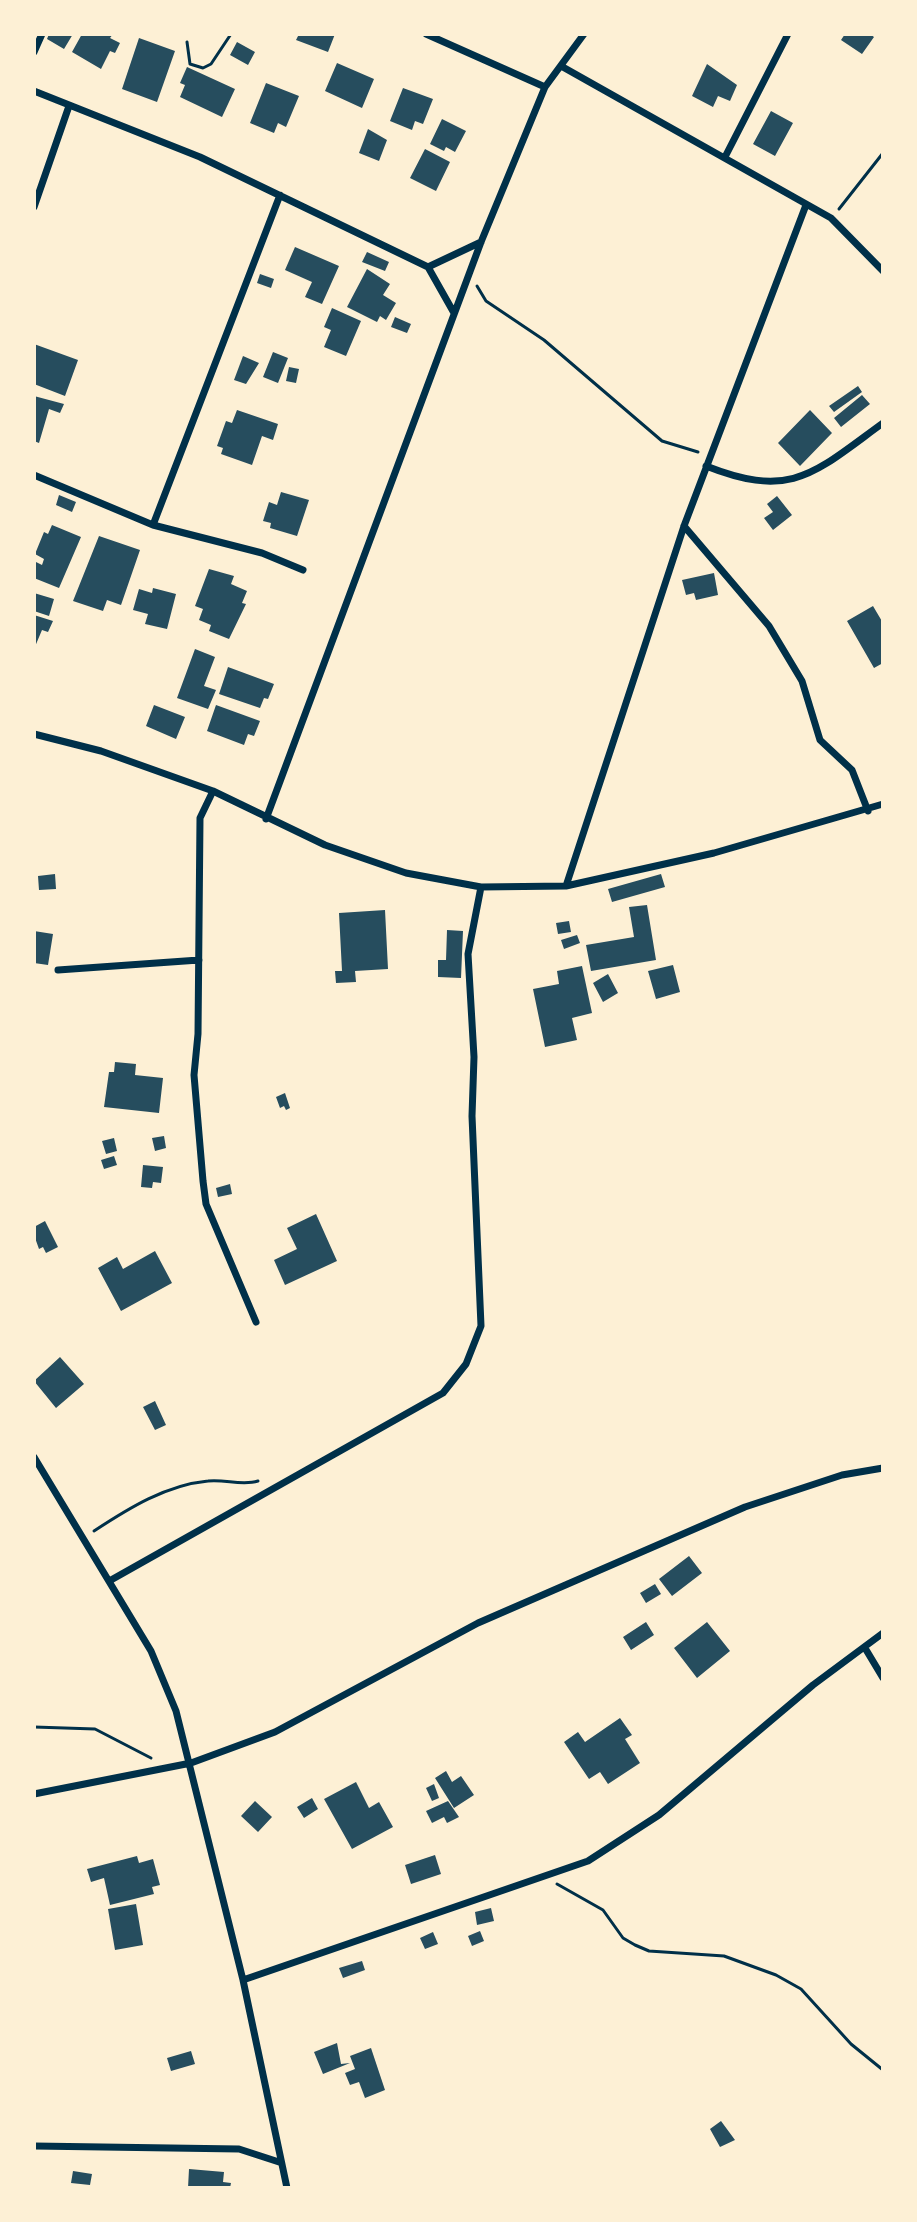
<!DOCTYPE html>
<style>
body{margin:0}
#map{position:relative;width:917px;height:2222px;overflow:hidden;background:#fdf0d5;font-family:"Titillium Web",sans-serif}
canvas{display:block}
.frame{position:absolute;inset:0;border:36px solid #fdf0d5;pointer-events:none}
</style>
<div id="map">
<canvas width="917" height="2222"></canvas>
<div class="frame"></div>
</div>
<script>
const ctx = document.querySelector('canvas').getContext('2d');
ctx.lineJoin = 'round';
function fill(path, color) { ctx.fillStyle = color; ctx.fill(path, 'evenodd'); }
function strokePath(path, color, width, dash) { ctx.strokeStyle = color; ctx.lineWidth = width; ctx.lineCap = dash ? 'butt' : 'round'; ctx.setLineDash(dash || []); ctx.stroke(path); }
const building = new Path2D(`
 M49,34H73L64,49L47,39Z
 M82,34H113L110,38L120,43L115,53L110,51L101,69L72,52Z
 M299,34H335L328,52L296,40Z
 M845,34H870L874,37L862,54L841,40Z
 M139,38L175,51L157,102L122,89Z
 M237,42L255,52L248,65L230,55Z
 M337,63L374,79L362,108L325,91Z
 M707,64L737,85L730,101L718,96L713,107L692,96Z
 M187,67L235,89L222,117L180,97L185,85L180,83Z
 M266,83L299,96L286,127L278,123L274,133L250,123Z
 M403,88L433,99L423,124L415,121L412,130L390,121Z
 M771,111L793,123L775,156L753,144Z
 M442,119L466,131L455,152L446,147L444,151L430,144Z
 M368,129L387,140L379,161L359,153Z
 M425,149L450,162L436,191L410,178Z
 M295,247L339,266L322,304L305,297L312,282L285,270Z
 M367,252L389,262L385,271L362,262Z
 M367,269L390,284L383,295L396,303L386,320L380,316L377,322L347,307Z
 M260,274L274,279L271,288L257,283Z
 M332,308L361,321L346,356L324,347L331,330L324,327Z
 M395,317L411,324L407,333L391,327Z
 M34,344L78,360L65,396L34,384Z
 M273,352L288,358L278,383L263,377Z
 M243,356L259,363L246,384L234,380Z
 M289,367L299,369L296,383L286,381Z
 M858,386L862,392L834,412L829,406Z
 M862,395L870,404L841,427L834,418Z
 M34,396L64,404L60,413L49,409L39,443L34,441Z
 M237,410L278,424L273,440L262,436L252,465L221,454L223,448L217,446L226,421L232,423Z
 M810,410L832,433L800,466L778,443Z
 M281,492L309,500L297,536L270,528L271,523L263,521L269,502L277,505Z
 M59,495L76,502L72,512L56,505Z
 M777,496L792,515L773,530L764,518L773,512L767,504Z
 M52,525L81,537L59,588L34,578V561L42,565L44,559L35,554L44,532L48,534Z
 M99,536L140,550L121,605L107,600L103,611L73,601Z
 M209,569L234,576L231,584L247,591L242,603L246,604L229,639L209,631L211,625L199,620L203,609L195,606Z
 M714,573L718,595L696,600L694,593L686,595L682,580Z
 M153,588L176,594L167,629L145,624L148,614L133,610L139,589L152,593Z
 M34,593L54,599L49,616L34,611Z
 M873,606L883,623V663L874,668L847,621Z
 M34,615L53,621L48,632L42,630L34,649Z
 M195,649L215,657L204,686L216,690L208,709L177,698Z
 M228,667L274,684L268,699L264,698L260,708L219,694Z
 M154,705L185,717L176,739L146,726Z
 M216,705L260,721L254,736L248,734L244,745L207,731Z
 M55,874L56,889L39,890L38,876Z
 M661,874L665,887L612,902L608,889Z
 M647,905L656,960L591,971L586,945L634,937L629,907Z
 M385,910L388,969L355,971L356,982L336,983L335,971H342L339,913Z
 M569,921L571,932L558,934L556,923Z
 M447,930L463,931L461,978L438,977V960H446Z
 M34,931L53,934L48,965L34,963Z
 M577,935L580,943L564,949L561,940Z
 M673,965L680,992L656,999L648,971Z
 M582,966L592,1013L572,1018L577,1040L545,1047L533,989L559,984L557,971Z
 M608,974L618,993L603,1002L593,983Z
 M115,1062L136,1064L135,1075L163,1078L159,1113L104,1107L109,1072H114Z
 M285,1093L290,1108L286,1110L284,1106L280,1108L276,1097Z
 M164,1136L166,1148L155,1151L152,1138Z
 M114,1138L117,1151L106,1154L102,1141Z
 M114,1156L117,1165L104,1169L101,1160Z
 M143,1165L163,1167L161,1183L153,1182L152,1188L141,1187Z
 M230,1184L232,1194L218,1197L216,1188Z
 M316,1214L337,1261L285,1285L274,1260L297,1249L287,1228Z
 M45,1221L58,1247L46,1253L43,1247L39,1249L34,1235V1227Z
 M155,1251L172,1283L121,1311L98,1268L117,1257L123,1269Z
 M60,1357L84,1384L56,1408L34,1381Z
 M155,1401L166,1425L155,1430L143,1407Z
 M689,1556L702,1573L672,1596L659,1579Z
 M655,1584L661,1594L646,1603L640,1593Z
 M646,1622L654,1635L631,1650L623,1637Z
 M707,1622L730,1651L697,1678L674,1648Z
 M620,1718L632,1735L625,1739L640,1763L608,1784L600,1772L589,1779L564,1742L578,1732L585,1742Z
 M446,1771L452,1782L461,1776L474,1795L454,1808L435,1778Z
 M356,1782L369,1808L379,1802L393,1827L352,1849L324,1799Z
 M434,1784L439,1798L432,1801L426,1788Z
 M312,1798L318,1809L304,1818L297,1807Z
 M255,1801L272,1817L258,1832L241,1816Z
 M448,1801L459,1817L447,1823L444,1817L432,1823L426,1811Z
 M435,1855L441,1874L411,1884L405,1865Z
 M137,1856L139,1863L153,1859L160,1885L152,1887L154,1894L110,1905L104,1878L91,1882L87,1869Z
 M136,1904L143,1945L115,1950L108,1909Z
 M491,1908L494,1921L477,1925L475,1912Z
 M480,1931L484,1941L472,1946L468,1936Z
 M433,1932L438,1944L425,1949L420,1938Z
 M362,1961L365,1970L343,1978L339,1968Z
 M337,2043L341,2064L350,2063L323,2074L314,2052Z
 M371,2048L385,2090L365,2098L359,2082L350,2085L345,2073L355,2069L350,2056Z
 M191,2051L195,2064L171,2071L167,2058Z
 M721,2121L735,2140L720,2147L710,2129Z
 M189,2169L224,2172L223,2182L231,2183L230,2188H188Z
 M73,2171L92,2174L90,2185L71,2183Z`);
const path = new Path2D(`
 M187,42L190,64L203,68L211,64L231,34
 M839,209L883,153
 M477,286L486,301L544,340L662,441L698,452
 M94,1531C129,1508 166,1485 208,1481C225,1479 242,1486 258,1481
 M34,1727L95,1729L151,1758
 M557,1884L603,1910L623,1938L635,1945L649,1951L724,1956L776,1975L801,1989L851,2044L883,2070`);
const minor = new Path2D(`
 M426,34L545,87
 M34,52L42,34
 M561,66L831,218L883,271
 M34,91L200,157L428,267L454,313
 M725,157L788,34
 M34,207L69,106
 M428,267L481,242
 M706,466C792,500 814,473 883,423
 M34,475L153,525L262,553L303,570
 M153,525L280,195
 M684,526L769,626L802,681L820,740L852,770L868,811
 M34,734L101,751L213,791L325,845L406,873L481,887L566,886L714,853L883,804
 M213,791L200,818L198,1034L194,1075L203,1181L206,1204L256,1322
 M266,819L481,242L545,87L584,34
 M566,886L684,526L806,205
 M58,970L199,960
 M34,1457L151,1651L176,1711L243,1980L287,2188
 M111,1580L443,1393L466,1364L481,1326L472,1116L474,1057L468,954L481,887
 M865,1648L883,1678
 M34,1794L191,1763L275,1732L478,1623L745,1507L842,1475L883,1468
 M243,1980L588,1861L659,1815L813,1685L883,1633
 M34,2146L239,2149L279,2162`);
fill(building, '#264d5e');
strokePath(path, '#003049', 3);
strokePath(minor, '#003049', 7);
</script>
